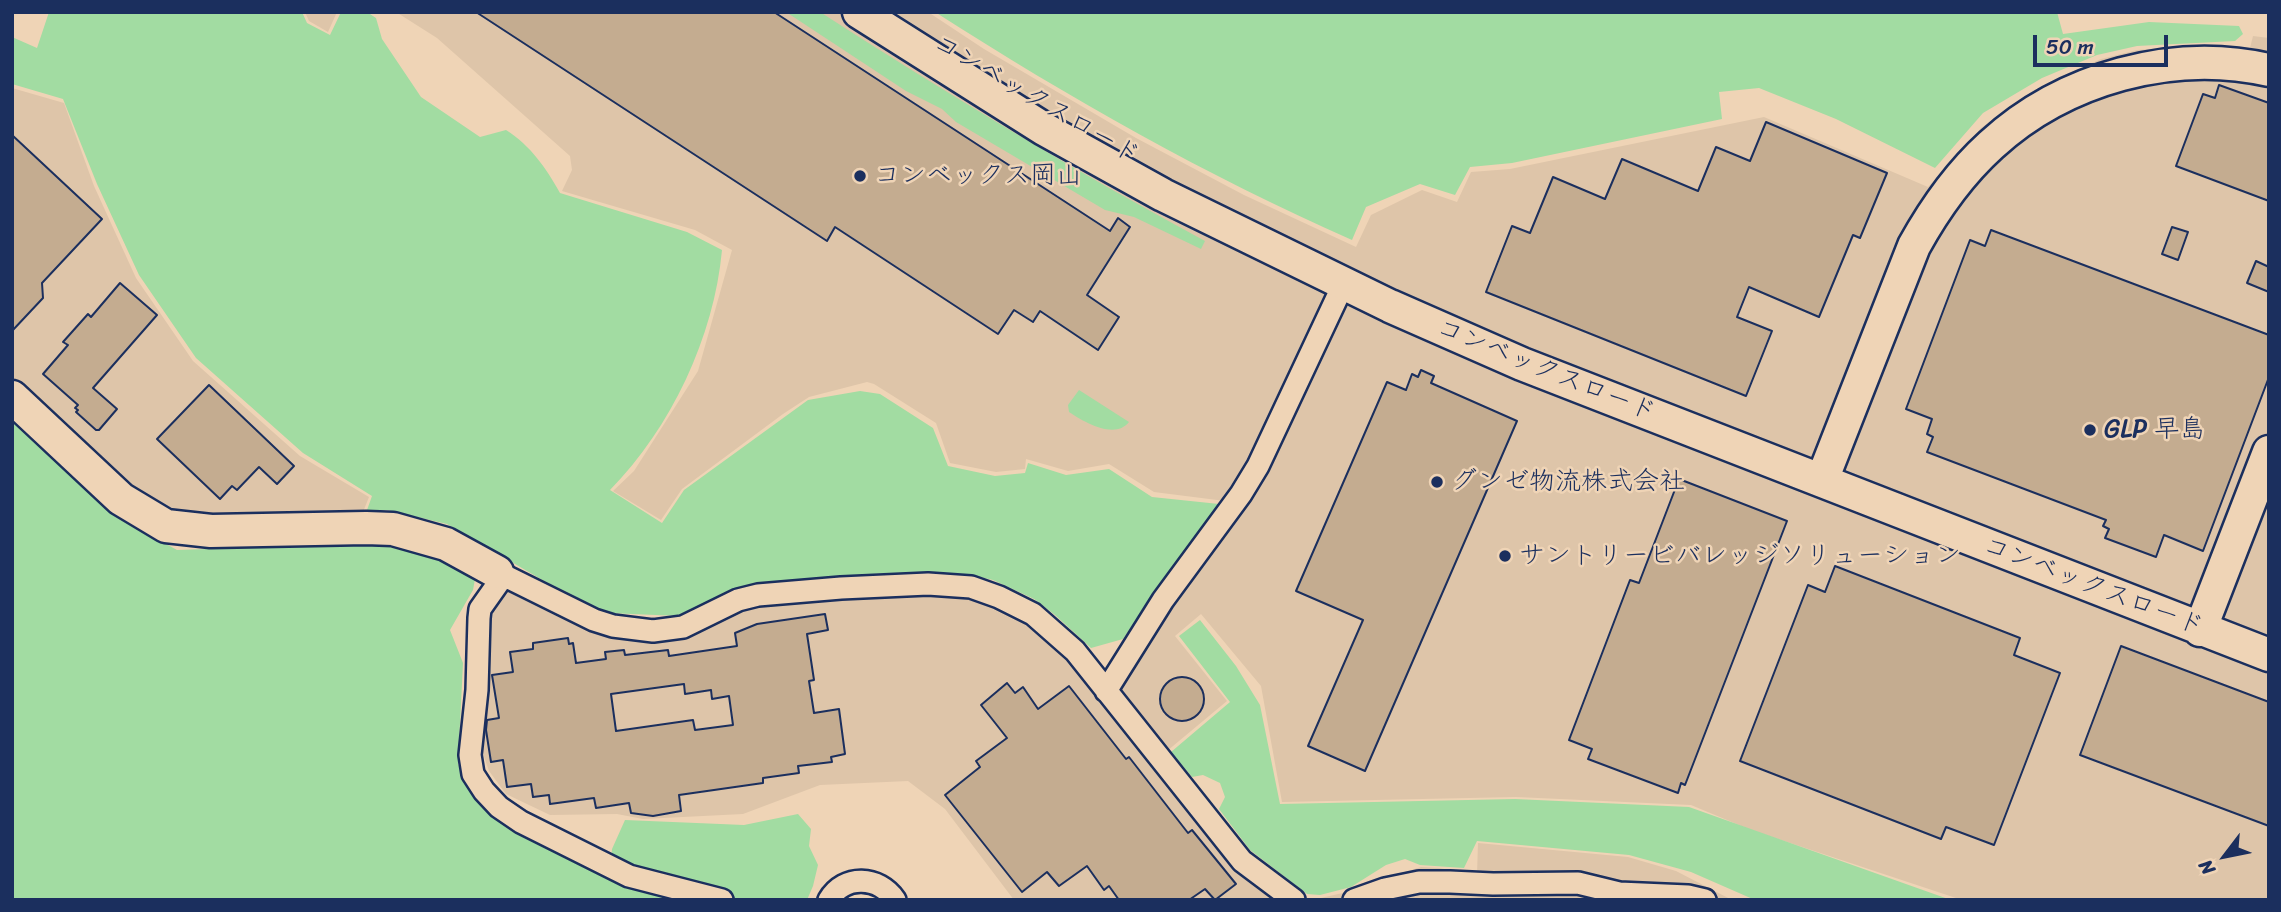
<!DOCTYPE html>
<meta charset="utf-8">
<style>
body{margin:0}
#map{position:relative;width:2281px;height:912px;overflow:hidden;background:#efd4b6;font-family:Sriracha,sans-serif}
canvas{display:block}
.frame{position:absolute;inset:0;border:14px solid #1b2f5e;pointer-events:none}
.north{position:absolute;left:2190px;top:821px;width:70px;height:70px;-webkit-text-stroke:5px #efd4b6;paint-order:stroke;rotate:238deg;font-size:19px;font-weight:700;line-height:28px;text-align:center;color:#1b2f5e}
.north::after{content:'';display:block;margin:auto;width:24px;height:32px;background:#1b2f5e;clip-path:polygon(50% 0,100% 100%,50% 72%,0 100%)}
.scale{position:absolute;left:2033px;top:35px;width:135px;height:32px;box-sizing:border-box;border:4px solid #1b2f5e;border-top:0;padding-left:9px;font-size:21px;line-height:24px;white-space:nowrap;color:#1b2f5e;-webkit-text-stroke:5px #efd4b6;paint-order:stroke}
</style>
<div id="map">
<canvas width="2281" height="912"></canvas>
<div class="frame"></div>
<div class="north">N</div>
<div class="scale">50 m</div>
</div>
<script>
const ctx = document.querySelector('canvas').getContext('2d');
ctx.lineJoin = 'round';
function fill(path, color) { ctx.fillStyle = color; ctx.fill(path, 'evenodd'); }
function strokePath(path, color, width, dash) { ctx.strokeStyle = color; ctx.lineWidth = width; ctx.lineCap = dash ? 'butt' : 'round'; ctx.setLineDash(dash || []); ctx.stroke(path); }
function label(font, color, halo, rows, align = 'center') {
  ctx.font = font + ' Sriracha,"Klee One",sans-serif'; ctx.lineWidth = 5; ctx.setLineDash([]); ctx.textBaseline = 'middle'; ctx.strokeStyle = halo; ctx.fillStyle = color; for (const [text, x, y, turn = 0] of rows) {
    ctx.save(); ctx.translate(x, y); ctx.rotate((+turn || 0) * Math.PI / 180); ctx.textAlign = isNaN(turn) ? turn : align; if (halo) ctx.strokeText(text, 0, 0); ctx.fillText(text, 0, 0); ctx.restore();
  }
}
const built = new Path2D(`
 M305,12H337L328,32L309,21Z
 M396,12H928L984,49L1136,138L1244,195L1356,247L1371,215L1422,190L1457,202L1471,172L1510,169L1764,117L1928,187L1981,128L2012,105L2067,74L2101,59L2137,50L2205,45L2250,48L2253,36L2269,38V900H1962L1751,830L1691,805L1516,797L1282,802L1261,686L1201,614L1175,636L1227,701L1167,751L1238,835L1249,852L1305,898H1321L1364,888L1395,875L1421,867L1439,868L1477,875L1478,843L1628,857L1676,871L1732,900H1014L945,809L908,781L820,785L743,814L643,819L617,814L550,815L506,794L489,771L480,745L483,615L496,595L510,587L468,564L368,537L179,544L164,537L12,410V88L64,103L94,186L136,278L193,361L300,456L369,497L363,512L521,577L611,619L672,622L717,604L999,587L1032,602L1057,619L1082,642L1102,671L1105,670L1225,501L1154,492L1109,464L1068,471L1026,459L1025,469L996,472L950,463L936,423L874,384L867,382L809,397L783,414L682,489L661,520L613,491L634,471L698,371L732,250L695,230L562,191L572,170L570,156L437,38Z`);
const green = new Path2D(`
 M49,12H302L307,23L330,35L341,12H367L376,18L382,39L421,97L480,137L506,130C531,146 546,168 560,193L687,232L722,250C714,337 671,428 610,490L662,523L684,490L808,400L860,391L880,394L933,428L948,466L995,476L1025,473L1028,463L1066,475L1109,469L1152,497L1219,504L1170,570L1123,639L1091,648L1055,615L1034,599L993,580L975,576L931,572L873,574L757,583L680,616L607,613L544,581L447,524L387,510H367L372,496L303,453L196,358L139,275L97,184L63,99L12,84V37L37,48Z
 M786,12H820C946,93 1073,170 1205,241L1201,249L1134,217L1105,210L956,122L942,109L906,91Z
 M935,12H2057L2063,34L2149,22L2239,26L2243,34L2235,41L2137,46L2097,55L2042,78L1983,113L1935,168L1836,119L1759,88L1719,92L1722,119L1512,163L1470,167L1455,195L1420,184L1366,207L1352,240C1207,176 1069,98 935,12Z
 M1079,390L1129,422C1115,440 1084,422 1069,412L1068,405Z
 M12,419L114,515L177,550L362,544L408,547L444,556L476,574L473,590L450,630L463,663L458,764L483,807L530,839L635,886L611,862L612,849L625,820L744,825L798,814L811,829L809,846L818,865L813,886L807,900H12Z
 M1200,620L1236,666L1260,705L1280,804L1515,799L1689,807L1951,900H1755L1691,872L1629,855L1477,841L1464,868L1420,865L1405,859L1386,865L1351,887L1320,895L1307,894L1250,850L1219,809L1225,797L1220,783L1203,775L1192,777L1171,752L1230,702L1179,636Z`);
const building = new Path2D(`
 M476,12H774L1110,231L1118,218L1130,227L1087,295L1119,317L1098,350L1040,311L1033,322L1014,310L998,334L835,227L827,241Z
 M2219,85L2269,103V201L2176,166L2203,94L2215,98Z
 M1766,122L1887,173L1860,238L1853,235L1819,317L1749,287L1737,317L1772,331L1746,396L1486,292L1512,226L1530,233L1553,177L1605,199L1622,159L1698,191L1716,147L1750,161Z
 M12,135L102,219L42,283L43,298L12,331Z
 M2172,227L2188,232L2178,260L2162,254Z
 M1991,230L2269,335V377L2203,551L2164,535L2156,557L2105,538L2109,529L2103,526L2106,520L1927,452L1933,437L1927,434L1932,419L1906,409L1970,240L1985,246Z
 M2256,261L2269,267V292L2247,283Z
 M120,283L157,315L93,388L117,409L99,430H96L76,412L78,410L75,408L78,405L43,374L68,345L63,342L88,314L91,317Z
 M1421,370L1434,376L1431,383L1517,421L1365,771L1308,746L1363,620L1296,591L1387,382L1406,390L1412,374L1418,377Z
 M209,385L294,466L277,484L259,467L237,490L232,486L220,499L157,439Z
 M1679,479L1787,521L1685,785L1681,783L1678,793L1588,759L1592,749L1569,740L1630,580L1639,583Z
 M1835,566L2020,638L2014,655L2060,673L1994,845L1946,827L1941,839L1740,761L1808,585L1825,592Z
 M825,614L828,630L807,634L814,680L809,681L814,713L839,709L845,754L831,757L832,762L798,766L799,773L763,778V783L679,795L681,811L653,816L631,813L629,803L596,808L594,798L550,804L549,795L533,797L531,784L507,787L503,760L491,762L486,730L487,720L499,718L492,675L513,672L510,652L533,649V643L568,638L569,644L573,643L576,663L606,659L605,652L624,650L625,655L668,650L669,656L737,646L735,633L757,624ZM684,684L685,694L711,690L712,699L729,696L733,725L695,730L693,720L616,731L611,694Z
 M2121,646L2269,702V826L2080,755Z
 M1160 699a22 22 0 1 1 44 0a22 22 0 1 1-44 0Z
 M1007,683L1015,693L1023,687L1038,709L1069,686L1126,759L1129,757L1188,833L1192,830L1236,884L1215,900L1205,889L1189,900H1119L1109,886L1104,890L1087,866L1059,886L1047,872L1022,892L945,795L980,767L976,761L1007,738L981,705Z`);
const street = new Path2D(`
 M497,572L594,620L613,626L653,631L683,627L738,600L758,595L841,588L928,584L971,587L999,597L1033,614L1075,651L1242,861L1294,900
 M504,575L480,609L479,618L477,690L470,755L473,774L484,791L499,807L521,822L629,876L722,900
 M1106,691L1163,600L1241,494L1258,466L1343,285
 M829,900C844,874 879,876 895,900
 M1354,900L1385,889L1419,882H1450L1493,884L1578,883L1619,893L1688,896L1705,900`);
const secondary = new Path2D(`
 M859,12L1044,129L1163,195L1390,306L1522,364L2269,655
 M12,397L121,499L166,526L211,531L366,528L393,529L446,544L497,572
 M1822,480L1914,246C1935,208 1959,174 1991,145C2064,78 2173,48 2269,70
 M2200,630L2269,452`);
const markers = [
 [860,176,7,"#1b2f5e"],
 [2090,430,7,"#1b2f5e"],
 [1437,482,7,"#1b2f5e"],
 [1505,556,7,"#1b2f5e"]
];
const streetNames = [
 ["コンベックスロード",1036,100,30],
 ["コンベックスロード",1546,371,22],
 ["コンベックスロード",2093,587,21]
];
const poiNames = [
 ["コンベックス岡山",874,176],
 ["GLP 早島",2104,430],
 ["グンゼ物流株式会社",1451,482],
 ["サントリービバレッジソリューション",1519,556]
];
fill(built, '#dec5a9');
fill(green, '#a2dca2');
fill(building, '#c4ac90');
strokePath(building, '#1b2f5e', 2);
strokePath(street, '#1b2f5e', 26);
strokePath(secondary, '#1b2f5e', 37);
strokePath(street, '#efd4b6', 21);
strokePath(secondary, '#efd4b6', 32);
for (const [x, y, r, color] of markers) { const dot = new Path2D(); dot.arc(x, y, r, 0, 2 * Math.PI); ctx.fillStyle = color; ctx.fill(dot); strokePath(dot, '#efd4b6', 2.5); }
label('26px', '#1b2f5e', '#efd4b6', streetNames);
label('26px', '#1b2f5e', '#efd4b6', poiNames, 'left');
</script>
